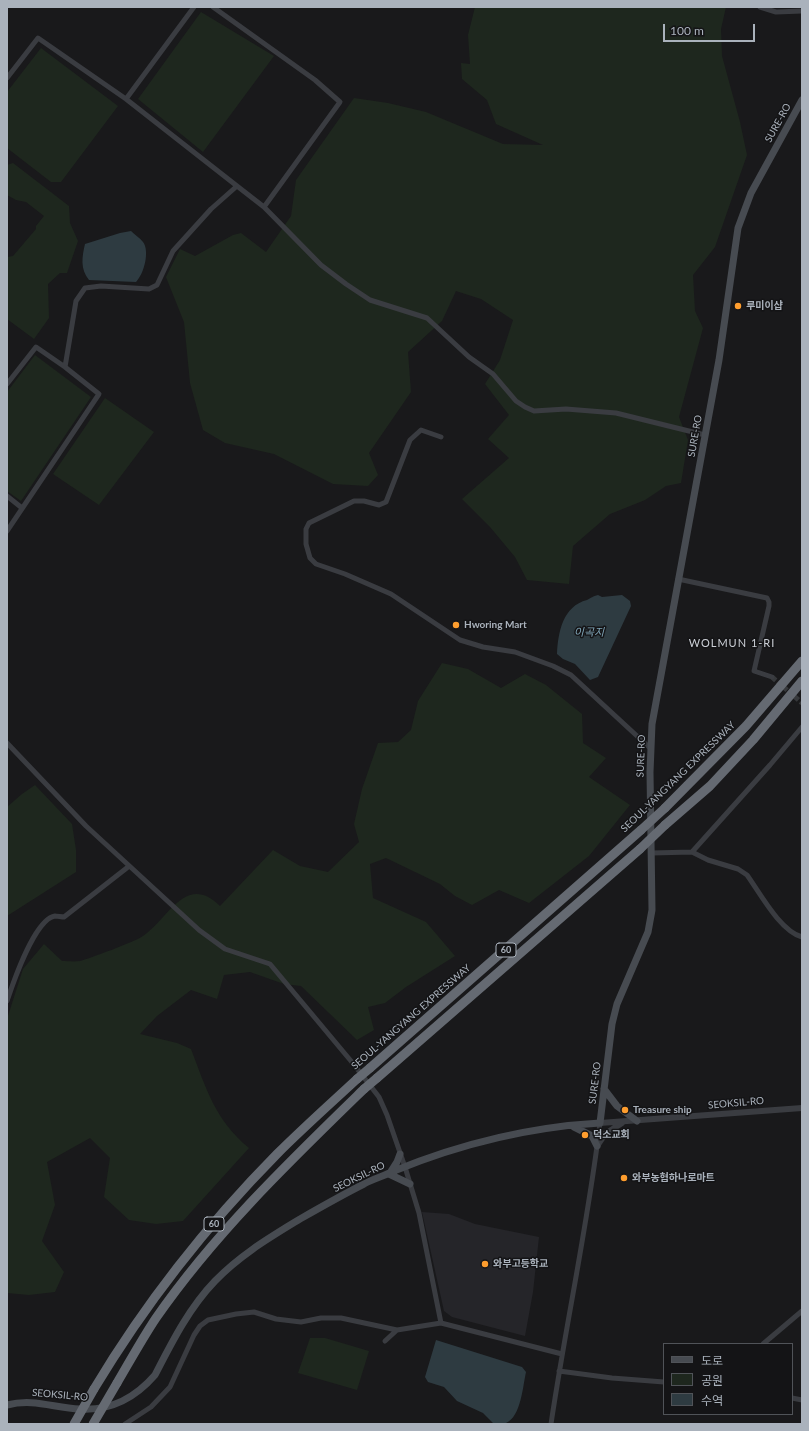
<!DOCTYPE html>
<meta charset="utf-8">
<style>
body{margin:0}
#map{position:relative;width:809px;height:1431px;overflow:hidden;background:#19191b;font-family:Lato,"Noto Sans KR",sans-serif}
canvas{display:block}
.frame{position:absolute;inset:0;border:8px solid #aab2bc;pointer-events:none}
.legend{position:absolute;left:663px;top:1343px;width:130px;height:72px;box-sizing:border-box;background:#141416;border:1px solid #505358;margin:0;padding:5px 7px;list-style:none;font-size:12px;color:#aab2bc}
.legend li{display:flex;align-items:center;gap:8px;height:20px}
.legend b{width:20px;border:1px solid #505358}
.scale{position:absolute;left:663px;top:24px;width:92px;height:18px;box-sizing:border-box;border:2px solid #aab2bc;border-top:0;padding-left:5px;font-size:12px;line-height:14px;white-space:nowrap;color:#aab2bc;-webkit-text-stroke:3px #141416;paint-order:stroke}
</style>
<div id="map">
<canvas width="809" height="1431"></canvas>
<div class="frame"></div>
<ul class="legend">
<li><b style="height:5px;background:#474b51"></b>도로</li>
<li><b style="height:11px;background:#1e271e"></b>공원</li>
<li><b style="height:11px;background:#2e3b41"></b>수역</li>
</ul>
<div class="scale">100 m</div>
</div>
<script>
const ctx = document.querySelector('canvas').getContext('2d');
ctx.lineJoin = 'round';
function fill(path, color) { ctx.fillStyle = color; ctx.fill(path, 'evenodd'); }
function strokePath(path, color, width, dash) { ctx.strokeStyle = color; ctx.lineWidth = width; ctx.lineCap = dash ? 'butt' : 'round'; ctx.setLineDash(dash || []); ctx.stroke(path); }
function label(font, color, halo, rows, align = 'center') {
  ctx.font = font + ' Lato,"Noto Sans KR",sans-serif'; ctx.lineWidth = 3; ctx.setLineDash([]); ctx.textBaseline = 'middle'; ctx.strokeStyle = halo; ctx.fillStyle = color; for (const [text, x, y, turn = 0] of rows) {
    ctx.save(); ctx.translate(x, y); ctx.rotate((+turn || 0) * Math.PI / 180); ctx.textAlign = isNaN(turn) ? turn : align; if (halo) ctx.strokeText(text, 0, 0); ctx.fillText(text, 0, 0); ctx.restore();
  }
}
const built = new Path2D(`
 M422,1212L449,1214L475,1224L539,1237L533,1292L525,1336L452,1317L444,1311Z`);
const green = new Path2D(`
 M475,7H726L721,29L722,56L740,122L747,155L715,247L693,275L695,311L703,328L679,417L688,440L681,483L666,486L645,500L610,514L573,546L569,584L527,580L515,557L490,527L462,499L509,458L488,439L509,415L485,384L500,360L513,320L481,299L456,291L442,321L408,352L411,392L369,453L378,475L368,486L333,484L274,454L225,443L203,430L190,383L184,322L166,277L180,249L195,256L233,235L241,233L266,252L291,216L296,180L354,98L388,103L426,112L503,144L543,145L496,124L487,100L462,79L461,63L470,64L468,35Z
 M201,12L274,56L203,152L138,99Z
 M41,48L118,106L61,182H51L7,148V92Z
 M13,163L69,206L70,223L78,241L67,273H60L48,284L49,318L34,339L7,319V257L13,256L36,229V226L44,216L26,202L16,200L7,195V165Z
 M35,355L91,397L21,501L7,491V392Z
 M105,398L154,432L99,505L53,474Z
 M442,663L468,669L501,688L525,674L546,685L582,714L583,743L606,758L589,777L630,805L589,856L529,903L499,890L472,905L455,896L440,884L386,858L370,864L373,898L426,922L455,956L406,987L385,1003L368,1007L374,1030L357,1040L301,986L284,984L250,972L224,975L217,999L191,990L157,1016L140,1034L177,1043L191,1049C206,1088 215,1120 249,1148L183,1221L156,1224L129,1220L104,1197L110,1158L90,1138L47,1162L55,1205L42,1241L64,1272L55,1292L29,1295L7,1293V1019L23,969L44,944L62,961C67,961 74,962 80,961C88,959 137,941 143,936C168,919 186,872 220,906L273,850L300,866L328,872L359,842L354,824L362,789L378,743L398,742L411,730L418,701Z
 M35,785L72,824L76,850V872L7,916V807L22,794Z
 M310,1338H325L369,1351L357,1390L298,1373Z`);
const water = new Path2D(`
 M131,231C134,234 140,238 143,242C150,251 144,274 136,282L89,280C80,269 82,257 85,244L120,233Z
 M598,595L602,597L622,595L630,601L631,606L598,677L590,680L575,664L563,659L557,654C558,632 563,606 587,600C591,598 593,596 598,595Z
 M436,1340L522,1367L526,1372C523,1385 521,1417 506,1423C503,1425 498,1424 494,1424L483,1413L457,1401L444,1387L428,1382L425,1377Z`);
const minorTunnel = new Path2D(`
 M772,677L802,703`);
const minor = new Path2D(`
 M213,7L315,80L340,102L264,207
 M760,7L776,12L802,11
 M7,78L38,38L126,99L237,186L264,207L321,265L346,284L370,300L427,318L469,357L493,374L516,401L525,407L534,411L566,409L616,413L705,435
 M126,99L194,7
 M7,384L36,347L65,367
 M441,437L421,430L410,440L386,502L379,505L364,501H354L309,523L306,529V544L310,558L316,564L345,574L391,594L460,640L483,647L515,652L553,666L571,675L650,748
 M7,496L22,508
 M7,531L99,394L65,367L76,301L85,288L101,286L149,289L157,285L173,251L211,209L237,186
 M678,579L767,598L769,602V606L754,671L772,677
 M7,743L86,826L199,930L225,949L270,964L351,1061L379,1097L387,1115L405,1167L419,1213L441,1323
 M692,852L770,765L802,727
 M652,853L692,852L708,860L738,869L747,875C760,893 780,931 802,937
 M7,1001C13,983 35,919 55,916C57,916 62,917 64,917L128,867
 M385,1341L397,1330L441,1323L562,1354
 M763,1344L802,1311
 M559,1371L612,1378L664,1382
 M792,1398L802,1400
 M125,1424L151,1407L170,1387L194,1335L200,1326L208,1320L236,1314L254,1312L276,1319L301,1322L321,1318H341L397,1330
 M551,1424C566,1323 588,1224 600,1123`);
const tertiary = new Path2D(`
 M600,1123L802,1108
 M597,1146L605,1134L622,1123`);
const secondary = new Path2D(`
 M604,1089L617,1106L637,1121
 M574,1127L592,1136L597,1146
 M390,1173L397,1162L400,1154
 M389,1174L410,1184
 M7,1405C34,1398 54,1408 80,1409C110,1411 135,1398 155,1375C172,1342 189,1308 215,1281C240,1255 269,1238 300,1219C321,1207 342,1195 364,1184C373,1179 384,1176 394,1171C460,1144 529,1127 600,1123L612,1024L617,1004L648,932L652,910L650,772L652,724L719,360L738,228L751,193L802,100`);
const motorway = new Path2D(`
 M665,808L746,726L802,661
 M665,825L710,786L753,740L802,681
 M370,1068L641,830
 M377,1078L640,849
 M117,1383C130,1361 142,1339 156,1318C215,1233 290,1161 364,1089
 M94,1389C145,1304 207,1225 277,1154C303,1128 330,1104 357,1079`);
const motorwayBridge = new Path2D(`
 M641,830L665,808
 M640,849L665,825
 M357,1079L370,1068
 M364,1089L377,1078
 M74,1424L94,1389
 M93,1424L117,1383`);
const markers = [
 [738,306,4,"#fe9d2e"],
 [456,625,4,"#fe9d2e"],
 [625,1110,4,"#fe9d2e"],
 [585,1135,4,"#fe9d2e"],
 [624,1178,4,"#fe9d2e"],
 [485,1264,4,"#fe9d2e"]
];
const shields = [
 [506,950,20],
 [214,1224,20]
];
const shieldNames = [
 ["60",506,950],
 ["60",214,1224]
];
const streetNames = [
 ["SURE-RO",778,123,-61],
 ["SURE-RO",695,436,-80],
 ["SURE-RO",641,756,-88],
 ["SEOUL-YANGYANG EXPRESSWAY",678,777,-44],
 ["SEOUL-YANGYANG EXPRESSWAY",411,1017,-41],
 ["SURE-RO",595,1083,-83],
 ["SEOKSIL-RO",736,1103,-5],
 ["SEOKSIL-RO",359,1177,-26],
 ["SEOKSIL-RO",60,1395,5]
];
const poiNames = [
 ["루미이샵",746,306],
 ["Hworing Mart",464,625],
 ["Treasure ship",633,1110],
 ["덕소교회",593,1135],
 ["와부농협하나로마트",632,1178],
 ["와부고등학교",493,1264]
];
const waterNames = [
 ["이곡지",589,632]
];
const neighbourhoodNames = [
 ["WOLMUN 1-RI",732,643]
];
fill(built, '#252529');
fill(green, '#1e271e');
fill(water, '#2e3b41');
strokePath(minorTunnel, '#36383b', 5, [5, 2.5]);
strokePath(minor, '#3a3c41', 5);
strokePath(tertiary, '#3a3c41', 6);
strokePath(secondary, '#474b51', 7);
strokePath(motorway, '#656a72', 9);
strokePath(motorwayBridge, '#656a72', 9);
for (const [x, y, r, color] of markers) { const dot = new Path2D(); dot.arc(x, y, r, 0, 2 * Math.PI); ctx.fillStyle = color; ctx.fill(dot); strokePath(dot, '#141416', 1.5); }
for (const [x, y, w] of shields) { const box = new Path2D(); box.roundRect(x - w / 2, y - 7, w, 14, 3); ctx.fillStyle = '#141416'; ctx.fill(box); strokePath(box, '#aab2bc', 1); }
label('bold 9px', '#aab2bc', null, shieldNames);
label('10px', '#aab2bc', '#141416', streetNames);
label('bold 10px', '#aab2bc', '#141416', poiNames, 'left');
label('italic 11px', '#80a6b8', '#141416', waterNames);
ctx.letterSpacing = '1px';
label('11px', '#ccd0d7', '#141416', neighbourhoodNames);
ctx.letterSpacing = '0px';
</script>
